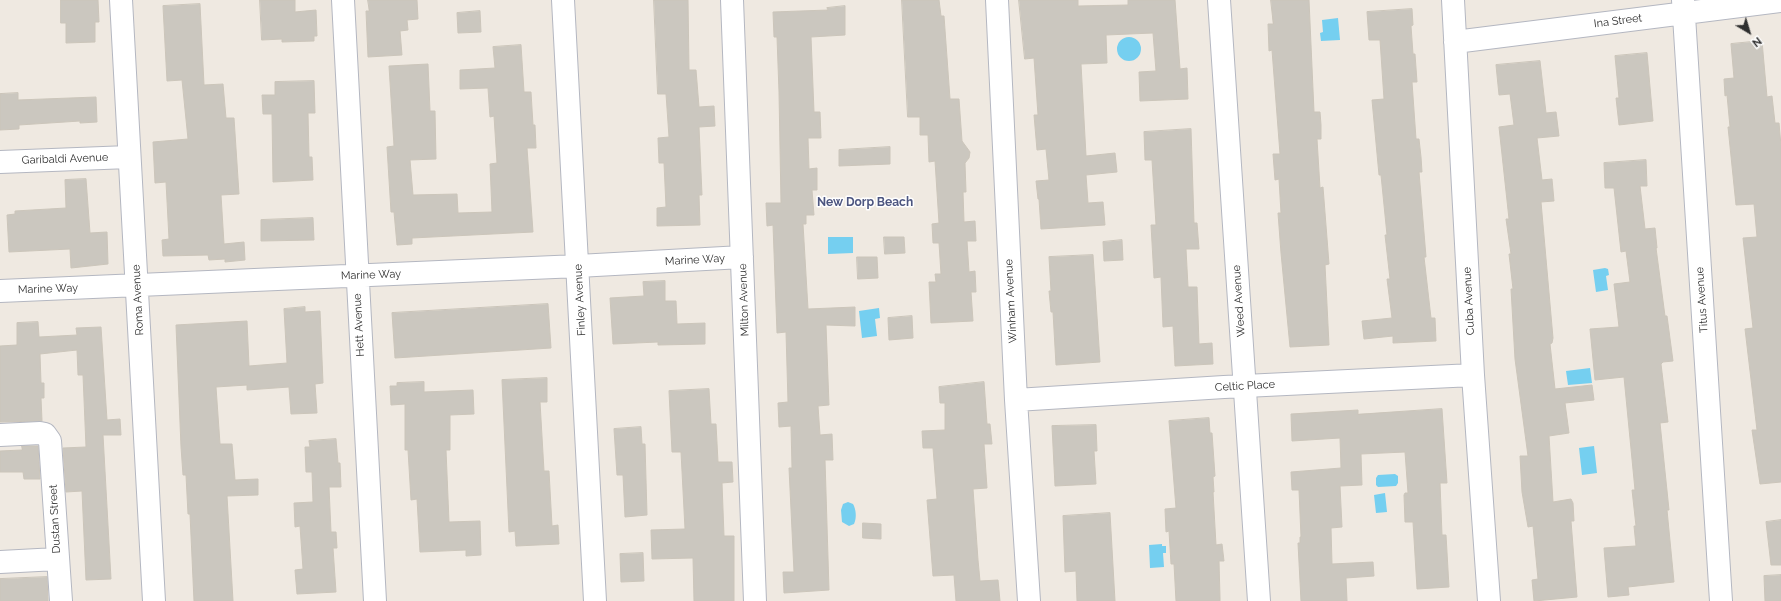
<!DOCTYPE html>
<style>
body{margin:0}
#map{position:relative;width:1781px;height:601px;overflow:hidden;background:#efe9e1;font-family:Raleway,sans-serif}
canvas{display:block}
.north{position:absolute;left:1729px;top:12px;width:40px;height:40px;-webkit-text-stroke:3px #fff;paint-order:stroke;rotate:142deg;font-size:11px;font-weight:700;line-height:16px;text-align:center;color:#2e2e2e}
.north::after{content:'';display:block;margin:auto;width:14px;height:18px;background:#2e2e2e;clip-path:polygon(50% 0,100% 100%,50% 72%,0 100%)}
</style>
<div id="map">
<canvas width="1781" height="601"></canvas>
<div class="north">N</div>
</div>
<script>
const ctx = document.querySelector('canvas').getContext('2d');
ctx.lineJoin = 'round';
function fill(path, color) { ctx.fillStyle = color; ctx.fill(path, 'evenodd'); }
function strokePath(path, color, width, dash) { ctx.strokeStyle = color; ctx.lineWidth = width; ctx.lineCap = dash ? 'butt' : 'round'; ctx.setLineDash(dash || []); ctx.stroke(path); }
function label(font, color, halo, rows, align = 'center') {
  ctx.font = font + ' Raleway,sans-serif'; ctx.lineWidth = 3; ctx.setLineDash([]); ctx.textBaseline = 'middle'; ctx.strokeStyle = halo; ctx.fillStyle = color; for (const [text, x, y, turn = 0] of rows) {
    ctx.save(); ctx.translate(x, y); ctx.rotate((+turn || 0) * Math.PI / 180); ctx.textAlign = isNaN(turn) ? turn : align; if (halo) ctx.strokeText(text, 0, 0); ctx.fillText(text, 0, 0); ctx.restore();
  }
}
const water = new Path2D(`
 M1338,18L1340,40L1321,41L1320,33L1323,32L1322,20Z
 M1117 49a12 12 0 1 1 24 0a12 12 0 1 1-24 0Z
 M828,237H853V253L828,254Z
 M1605,268L1608,269L1609,275L1606,276L1608,290L1596,292L1593,270Z
 M879,308L880,318L875,319L877,336L862,338L859,311Z
 M1590,368L1592,383L1568,385L1566,371Z
 M1594,446L1597,473L1582,475L1579,448Z
 M1395,474L1398,476V483L1396,486L1378,487L1376,485V478L1378,475Z
 M1385,493L1387,512L1376,513L1374,495Z
 M848,502L853,504C856,509 857,518 854,524L849,526L842,522L841,510L843,504Z
 M1162,544V546H1166V553H1163L1164,567L1150,568L1149,545Z`);
const building = new Path2D(`
 M61,0H98L99,22H95V42L66,43V23H61Z
 M260,0H295V12L316,10L317,36H314V41L282,42V39L262,40Z
 M368,0H417L418,19L407,20L408,30L400,31L402,55L368,57L366,11H369Z
 M654,0H688L689,70H696L699,107L714,106L715,126L699,127L702,195H699L700,225L657,226V208L666,207L664,163H659L658,138L669,137L666,94H658Z
 M902,0H939L941,16H944L950,99H959L962,141L970,152L969,158L965,163L966,192H963L964,222L975,221L976,241H967L969,272L975,271L976,292H971L973,321L931,323L929,282H936L935,274H941L939,243H933L932,224L939,223L935,161L929,162L928,135H920V117H908Z
 M1019,0H1078V6L1128,5V0H1175L1180,69L1187,68L1188,99L1140,101L1139,72L1156,71L1153,33L1106,35L1107,63L1081,64L1086,156L1115,153L1117,172L1086,175L1088,203L1103,202L1105,225L1041,229L1039,199H1038L1036,181L1049,180L1046,149L1037,150L1034,115H1038L1034,58L1025,59Z
 M1271,0H1309L1314,112H1320L1321,125V139H1317L1320,188L1323,187L1329,264L1325,265L1329,345L1290,347L1281,253L1278,213H1281L1279,179L1275,180L1273,154H1280L1272,50L1269,51L1268,24H1273Z
 M200,4L204,85L223,84L226,118H234L239,194L221,195L224,244L244,242L245,260L225,262V259L209,260L208,255L163,256L162,240L169,239L166,182L155,183L153,142L188,139L182,80L167,81L163,6Z
 M845,6V35L811,37L814,112H820L821,138H808L809,169L817,168V190H812L814,215H806V224H803L808,309L855,307V326L826,325L829,405L818,406L820,435L832,434L833,460H825L829,590L784,593L783,572H794L789,468H792L791,426L779,427L778,403L788,402L786,332L777,333L773,225L767,226L766,203H781L779,92L777,37H774L773,12L828,10L827,8Z
 M1412,9L1413,25L1411,26L1413,54H1415L1417,82H1412L1416,139H1419L1421,157L1422,172H1419L1426,257H1424L1431,318H1435L1436,341L1393,343V336L1364,339L1362,321L1392,318L1387,279H1390L1385,235H1387L1381,175H1379L1372,100L1384,99L1380,40H1369L1367,12Z
 M480,11L481,32L458,33L457,13Z
 M1762,41L1767,97L1772,96L1775,123H1779L1781,146V482L1760,484L1752,430H1757L1745,329L1753,328L1743,238L1757,237L1754,204L1736,205L1728,127H1730L1727,95L1725,96L1724,79L1734,78L1731,44Z
 M521,45L524,92H531L533,125H535L536,148H527L533,232L412,238V244L397,245L394,212H391L387,147L394,146L389,66L428,64L430,111H435L436,159L410,160L413,195L457,194L458,213L492,212L490,164L497,163L494,116L490,117L488,88L460,89V70L495,68L493,47Z
 M1647,53L1653,121L1619,125L1616,98H1619L1615,56Z
 M1540,61L1546,113L1556,112L1559,136L1537,138L1542,180L1552,179L1554,201L1541,202L1553,338L1552,343L1550,344L1555,389L1592,385L1594,400L1565,403L1569,433L1549,436L1553,502L1571,499L1573,503L1574,521H1571L1577,597L1534,601L1532,580L1538,579L1533,526L1528,527L1522,492L1520,456H1528L1515,359L1511,289H1513L1509,254H1511L1506,219H1509L1499,127L1514,125L1510,94L1499,95L1496,65Z
 M314,81L315,113H308L309,157H312L313,180L273,182L272,114H263L262,95H275V82Z
 M18,93V100L96,97L97,122L80,123V121L19,125V129L0,130V94Z
 M1191,129L1194,223H1197L1199,249H1186L1188,287H1197L1199,344L1212,343L1213,364L1175,366L1173,326L1163,327L1161,277L1154,278L1151,225H1156L1152,160H1145L1144,132Z
 M890,147V164L839,166V150Z
 M1646,160L1647,186H1640L1645,229L1655,228L1657,248H1656L1665,316H1667L1673,361L1663,362L1661,364L1668,422L1660,423L1669,510H1667L1674,582L1628,587L1629,595L1608,597L1604,548L1636,546L1634,526H1636L1632,490H1635L1624,377L1595,380L1590,329L1619,327L1614,284L1630,282L1626,251L1621,252L1614,188H1605L1604,163Z
 M86,179L90,233L107,232L108,264L71,268L70,249L9,252L7,215L15,214V211L66,208L65,180Z
 M313,218L314,240L261,241V220Z
 M884,237H904L905,253L885,254Z
 M1122,240L1123,260L1104,261L1103,242Z
 M1093,255L1100,362L1056,365L1053,312H1051L1049,291H1051L1049,257Z
 M857,257H877L878,278L858,279Z
 M665,281V301H676L677,324L705,323V344L658,345V342L613,344L610,298L644,296L643,282Z
 M548,304L551,348L395,358L392,313Z
 M305,307V312L320,311L323,383L315,384L317,413L291,414L289,387L247,390V385L216,387L220,444H232L235,480L258,479V495L227,496L233,601H194L190,514H188L186,475H183L181,447L176,325L247,321L249,366L287,363L284,309Z
 M912,316L913,338L889,340L888,318Z
 M38,322L39,337L77,335L76,328L101,327L107,420L120,419L121,435H103L111,579L86,580L82,491L66,492L63,448L86,447L83,375H78L77,350L40,354L41,383H44V398H41L42,421L0,422V346L17,345V323Z
 M547,378V402H540L544,471H549L552,526L558,525L559,544L516,546L515,531L509,532L502,380Z
 M424,382V392L473,390L474,414L450,415V450H446L449,522L480,521L481,555L466,556V550L420,552L417,499L411,500L408,450H405V404L391,405L390,386H397V383Z
 M984,382L987,424H990L992,444H984L987,488L973,489L978,560L980,581L998,580L1000,601H956L954,575L933,576L927,500L937,499L933,448H923L922,431L945,430V403H940L939,387Z
 M709,389L711,424H716L718,462H732L733,482L722,483L724,536H734V601H694L693,558L652,559L651,530L685,529L681,452H672L669,391Z
 M1442,409L1447,483H1440L1442,535H1446L1449,587L1417,589L1413,522H1405L1404,495L1405,493H1408L1405,452L1361,454L1362,485L1340,486L1342,527L1331,528L1332,564L1373,562L1374,576L1346,578L1347,601H1301L1298,543H1300V537H1301L1299,490H1292L1291,472L1341,468L1340,438L1292,441L1291,414L1358,410V414Z
 M1209,418L1210,433H1212L1215,476L1213,477L1214,492H1213L1216,545L1222,544L1224,561H1219L1220,598V601H1176L1174,564H1171L1169,531L1166,532L1165,509L1176,508L1169,421Z
 M1096,425L1097,451H1094L1096,484L1055,486L1052,426Z
 M641,427L642,444H645L647,515L625,517L623,475H617L614,429Z
 M336,439L338,463H340L341,487H329L331,532H336L337,548H333L336,592L297,594L295,570L303,569L300,526L295,527L294,503L313,502L312,472H306L305,447H310L309,441Z
 M22,446H38L40,479H24L23,472H0V451L22,450Z
 M1110,513L1115,601H1077L1076,571L1065,572L1063,516Z
 M1781,520V565H1771L1766,522Z
 M863,523L881,524V539L863,538Z
 M643,553L644,581L621,582L620,554Z
 M1781,575V601H1765L1764,576Z
 M47,577L48,601H0V579Z`);
const street = new Path2D(`
 M121,0L154,601
 M343,0L375,601
 M563,0L595,601
 M732,0L755,601
 M997,0L1016,400L1029,601
 M1219,0L1259,601
 M1453,0L1473,375L1489,601
 M1683,0L1721,601
 M1455,42L1781,1
 M0,162L129,157
 M0,291L578,266L742,257
 M1016,400L1224,387L1473,375
 M0,435L40,433L45,434L50,441L61,601
 M0,562L57,559`);
const streetNames = [
 ["Ina Street",1618,21,-7],
 ["Garibaldi Avenue",65,159,-2],
 ["Marine Way",695,260,-3],
 ["Marine Way",371,275,-2],
 ["Marine Way",48,289,-2],
 ["Roma Avenue",138,300,-93],
 ["Finley Avenue",580,300,-93],
 ["Milton Avenue",744,300,-92],
 ["Titus Avenue",1702,300,-94],
 ["Winham Avenue",1011,301,-93],
 ["Weed Avenue",1239,301,-94],
 ["Cuba Avenue",1469,301,-93],
 ["Hett Avenue",359,325,-93],
 ["Celtic Place",1245,386,-3],
 ["Dustan Street",55,519,-93]
];
const neighbourhoodNames = [
 ["New Dorp Beach",865,202]
];
fill(water, '#75cff0');
fill(building, '#cbc7bf');
strokePath(building, '#cbc5ba', 1);
strokePath(street, '#b4b7c1', 24);
strokePath(street, '#fff', 22);
label('11px', '#2e2e2e', '#fff', streetNames);
label('bold 12px', '#4d5680', '#fff', neighbourhoodNames);
</script>
